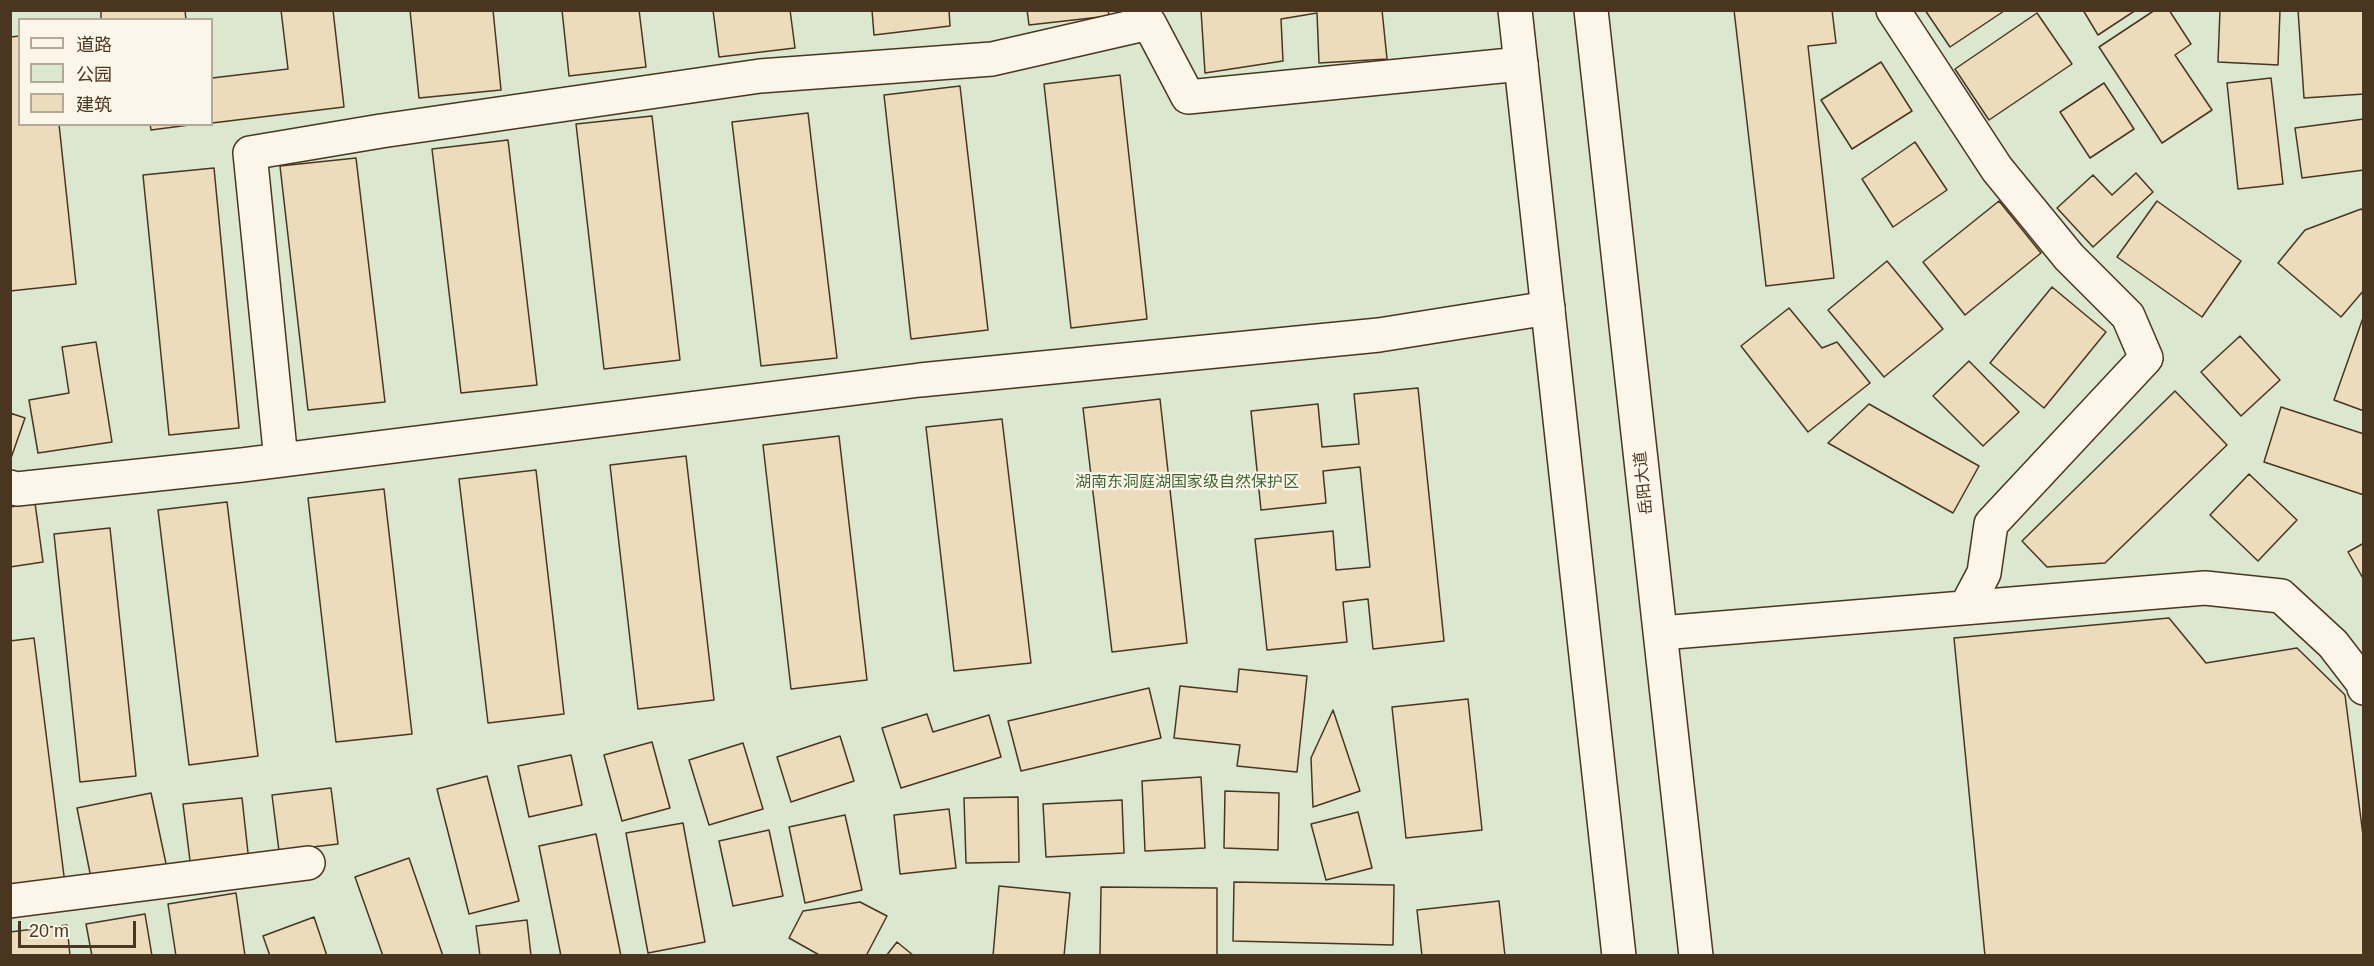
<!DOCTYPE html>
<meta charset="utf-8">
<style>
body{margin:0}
#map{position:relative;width:2374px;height:966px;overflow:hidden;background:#fbf6e9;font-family:Helvetica,"Noto Sans SC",sans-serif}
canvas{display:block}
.frame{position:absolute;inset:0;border:12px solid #4a3520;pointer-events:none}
.legend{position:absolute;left:18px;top:18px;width:195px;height:108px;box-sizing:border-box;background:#fbf6e9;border:2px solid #b4a999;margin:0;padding:8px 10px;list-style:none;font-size:18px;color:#4a3520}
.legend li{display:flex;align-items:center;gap:12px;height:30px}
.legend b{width:30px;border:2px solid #b4a999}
.scale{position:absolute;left:18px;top:921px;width:118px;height:27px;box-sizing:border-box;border:3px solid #4a3520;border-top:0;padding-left:8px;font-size:18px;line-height:21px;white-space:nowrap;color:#4a3520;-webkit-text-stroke:4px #fbf6e9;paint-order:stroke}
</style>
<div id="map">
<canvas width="2374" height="966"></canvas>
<div class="frame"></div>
<ul class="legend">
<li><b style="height:8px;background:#fbf6e9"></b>道路</li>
<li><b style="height:16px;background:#dce7d0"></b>公园</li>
<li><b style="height:16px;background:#ecdcbc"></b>建筑</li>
</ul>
<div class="scale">20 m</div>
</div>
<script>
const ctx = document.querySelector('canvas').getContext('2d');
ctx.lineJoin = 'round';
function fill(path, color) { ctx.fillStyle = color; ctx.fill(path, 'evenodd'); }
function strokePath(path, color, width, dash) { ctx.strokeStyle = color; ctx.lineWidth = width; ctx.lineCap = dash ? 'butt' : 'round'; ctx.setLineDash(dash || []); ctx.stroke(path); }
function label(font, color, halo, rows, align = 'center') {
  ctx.font = font + ' Helvetica,"Noto Sans SC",sans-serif'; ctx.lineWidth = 4.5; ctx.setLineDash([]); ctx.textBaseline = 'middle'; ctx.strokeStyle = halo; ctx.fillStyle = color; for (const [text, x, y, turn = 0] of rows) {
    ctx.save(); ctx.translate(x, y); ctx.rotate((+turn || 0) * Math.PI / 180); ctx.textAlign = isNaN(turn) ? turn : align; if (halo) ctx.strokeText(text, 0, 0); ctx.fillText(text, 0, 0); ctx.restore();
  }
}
const green = new Path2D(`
 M10,11H2363V955H11ZM20,20H212V124H20Z`);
const building = new Path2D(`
 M101,10H185L186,20H101Z
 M281,10H333L344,107L212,123V78L288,69Z
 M410,10H493L501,90L419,98Z
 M562,10H639L646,67L569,76Z
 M713,10H790L795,48L719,57Z
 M872,10H949L950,26L874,35Z
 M1027,10H1108L1109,16L1029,25Z
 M1201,10H1382L1387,59L1319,63L1317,13L1281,19L1283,61L1205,73Z
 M1734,10H1832L1836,43L1808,46L1834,278L1766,286Z
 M1925,10H2004V11L1950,47Z
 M2083,10H2136L2098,35Z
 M2155,10H2169L2191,44L2175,55L2212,110L2162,143L2099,47Z
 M2220,10H2280L2278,65L2218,62Z
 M2298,10H2364V94L2304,98Z
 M2037,13L2072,64L1989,120L1955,69Z
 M20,36V124H59L76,284L10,291V37Z
 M1881,62L1912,111L1852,149L1821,100Z
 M1120,75L1147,319L1071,328L1044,84Z
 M2271,78L2283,184L2238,189L2227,83Z
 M2104,83L2134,129L2090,158L2060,112Z
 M960,86L988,330L911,339L884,95Z
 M808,113L837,358L761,366L732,122Z
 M652,116L680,360L604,369L576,124Z
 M2364,119V170L2302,178L2295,128Z
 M150,124H197L151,130Z
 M508,140L537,385L461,393L432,149Z
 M1915,142L1947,190L1893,227L1862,179Z
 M356,158L385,402L308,410L280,166Z
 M214,168L239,428L169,435L143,175Z
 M2136,173L2153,192L2093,247L2057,208L2093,175L2112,195Z
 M1999,201L2041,253L1965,315L1923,262Z
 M2157,201L2241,261L2202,317L2117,257Z
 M2361,209L2364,212V290L2341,317L2278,263L2305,230Z
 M1887,261L1943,329L1884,377L1828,310Z
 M2052,287L2106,332L2044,408L1990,363Z
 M1789,308L1822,348L1837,342L1870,383L1808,432L1741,346Z
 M2364,315V411L2334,400Z
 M2240,336L2280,380L2241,416L2201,372Z
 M96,342L112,442L38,453L29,400L69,393L62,347Z
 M1969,361L2019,412L1983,446L1933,396Z
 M1418,388L1444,641L1373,649L1368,599L1343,602L1347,642L1267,650L1255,539L1333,531L1336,570L1370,567L1360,467L1323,471L1326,503L1261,510L1251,411L1318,404L1322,447L1359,444L1354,394Z
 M2175,391L2227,445L2105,563L2047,567L2022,541Z
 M1160,399L1187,643L1112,652L1083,408Z
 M1869,404L1979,466L1953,513L1828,443Z
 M2281,407L2364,434V495L2264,462Z
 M10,413L25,418L10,461Z
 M1002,419L1031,663L954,671L926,427Z
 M839,436L867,680L791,689L763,445Z
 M686,456L714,700L638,709L610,465Z
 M536,470L564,714L488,723L459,479Z
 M2249,474L2297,520L2258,561L2210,515Z
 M384,489L412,734L336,742L308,498Z
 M227,502L258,756L189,765L158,510Z
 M35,503L43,562L10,567V507Z
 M110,528L136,776L80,782L54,534Z
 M2364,543V580L2348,552Z
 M2169,618L2206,663L2297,648L2345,695L2364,843V956H1985L1954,638Z
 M34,638L66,892L10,899V641Z
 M1239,669L1307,676L1297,772L1237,766L1240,745L1174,738L1180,686L1237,692Z
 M1149,688L1161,738L1021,771L1008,721Z
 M1468,699L1482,830L1406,838L1392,707Z
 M1333,710L1360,791L1313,807L1311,758Z
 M927,714L933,732L989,715L1001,757L901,788L882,728Z
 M840,736L854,781L791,802L777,757Z
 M652,742L670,808L622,821L604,755Z
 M743,743L763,809L709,825L689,760Z
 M571,755L582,805L529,817L518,766Z
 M487,776L519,901L469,914L437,789Z
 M1201,777L1205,848L1145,851L1142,781Z
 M331,788L338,844L279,851L272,795Z
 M1225,791L1279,793L1278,850L1224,848Z
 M151,793L168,873L93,888L77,808Z
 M1018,797L1019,862L966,863L964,798Z
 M242,798L249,862L191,869L183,804Z
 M1122,800L1124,853L1046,857L1043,804Z
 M949,809L956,868L900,874L894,815Z
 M1358,812L1372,868L1326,880L1311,824Z
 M845,815L862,890L805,903L789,827Z
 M683,823L705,942L648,953L626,833Z
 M769,830L783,896L733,906L719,841Z
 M596,834L621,956H561L539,846Z
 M409,858L443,956H383L355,877Z
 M1234,882L1394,885L1393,945L1233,941Z
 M999,886L1070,893L1064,956H993Z
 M1101,887L1217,888V956H1100Z
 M236,893L245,956H176L168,904Z
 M1499,901L1505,956H1422L1417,910Z
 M860,902L887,916L866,956H821L789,938L803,911Z
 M145,914L152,956H92L86,924Z
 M314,917L327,956H270L263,936Z
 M527,920L531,956H480L476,926Z
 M67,925L70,956H10V932Z
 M897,942L914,956H886Z`);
const minor = new Path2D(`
 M1893,10L1997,169L2069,257L2128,316L2146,358L1991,524L1984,573L1966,607
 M281,460L250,153L381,131L760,76L992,59L1149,23L1188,97L1521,64
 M10,487L17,489L242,465L920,380L1379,335L1548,308
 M1661,633L2205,588L2281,596L2333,644L2363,683L2364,688
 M10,901L308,863`);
const major = new Path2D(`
 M1515,10L1619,956
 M1591,10L1696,956`);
const parkNames = [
 ["湖南东洞庭湖国家级自然保护区",1187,483]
];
const streetNames = [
 ["岳阳大道",1644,483,-96]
];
fill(green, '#dce7d0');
strokePath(green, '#887966', 1.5);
fill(building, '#ecdcbc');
strokePath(building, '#4a3520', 1.5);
strokePath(minor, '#4a3520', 36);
strokePath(major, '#4a3520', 36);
strokePath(minor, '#fbf6e9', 33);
strokePath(major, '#fbf6e9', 33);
label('16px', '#436837', '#fbf6e9', parkNames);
label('16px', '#4a3520', '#fbf6e9', streetNames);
</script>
